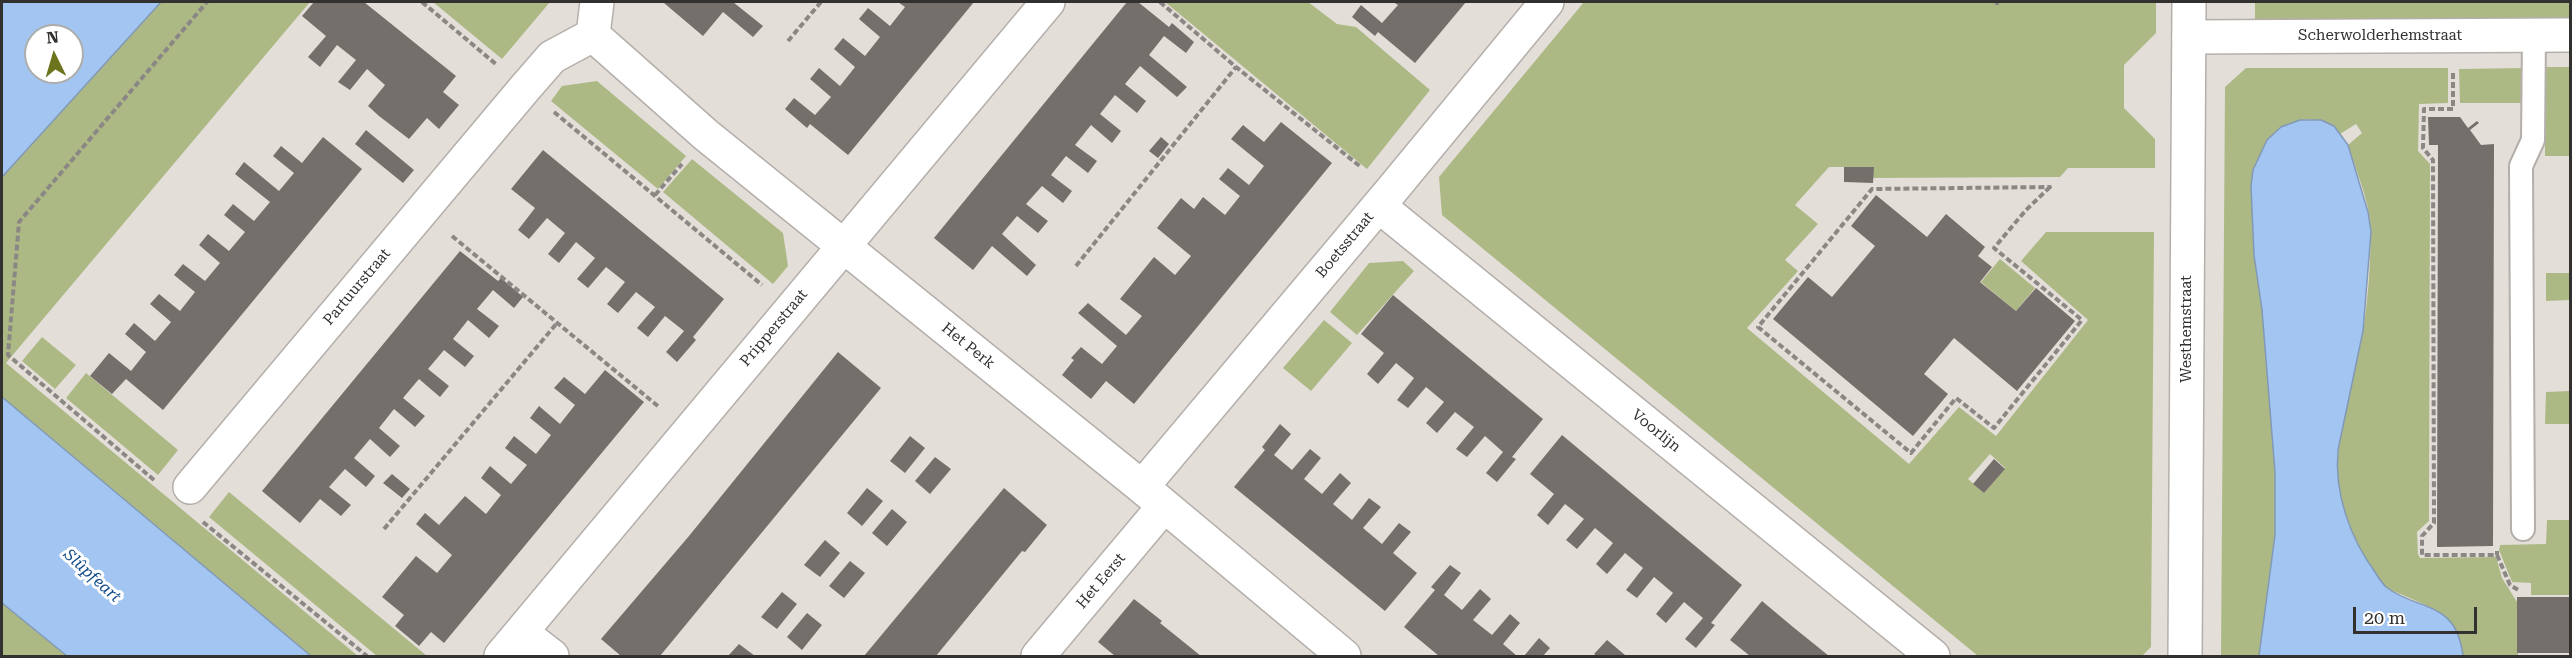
<!DOCTYPE html>
<meta charset="utf-8">
<style>
body{margin:0}
#map{position:relative;width:2572px;height:658px;overflow:hidden;background:#e4ded9;font-family:"Roboto Serif",serif}
canvas{display:block}
.frame{position:absolute;inset:0;border:3px solid #33312f;pointer-events:none}
.north{position:absolute;left:24px;top:24px;width:60px;height:60px;box-sizing:border-box;background:#fff;border:2px solid #adadac;border-radius:50%;rotate:355deg;font-size:16px;font-weight:700;line-height:24px;text-align:center;color:#33312f}
.north::after{content:'';display:block;margin:auto;width:21px;height:27px;background:#6c741d;clip-path:polygon(50% 0,100% 100%,50% 72%,0 100%)}
.scale{position:absolute;left:2353px;top:607px;width:124px;height:27px;box-sizing:border-box;border:3px solid #33312f;border-top:0;padding-left:8px;font-size:18px;line-height:21px;white-space:nowrap;color:#33312f;-webkit-text-stroke:4px #fff;paint-order:stroke}
</style>
<div id="map">
<canvas width="2572" height="658"></canvas>
<div class="frame"></div>
<div class="north">N</div>
<div class="scale">20 m</div>
</div>
<script>
const ctx = document.querySelector('canvas').getContext('2d');
ctx.lineJoin = 'round';
function fill(path, color) { ctx.fillStyle = color; ctx.fill(path, 'evenodd'); }
function strokePath(path, color, width, dash) { ctx.strokeStyle = color; ctx.lineWidth = width; ctx.lineCap = dash ? 'butt' : 'round'; ctx.setLineDash(dash || []); ctx.stroke(path); }
function label(font, color, halo, rows, align = 'center') {
  ctx.font = font + ' "Roboto Serif",serif'; ctx.lineWidth = 6; ctx.setLineDash([]); ctx.textBaseline = 'middle'; ctx.strokeStyle = halo; ctx.fillStyle = color; for (const [text, x, y, turn = 0] of rows) {
    ctx.save(); ctx.translate(x, y); ctx.rotate((+turn || 0) * Math.PI / 180); ctx.textAlign = isNaN(turn) ? turn : align; if (halo) ctx.strokeText(text, 0, 0); ctx.fillText(text, 0, 0); ctx.restore();
  }
}
const green = new Path2D(`
 M161,2H310L6,363L358,656H311L2,397V177Z
 M433,2H550L502,59Z
 M1165,2H1308L1337,24L1356,27L1430,90L1367,169Z
 M1584,2H2156V33L2124,65V108L2155,139V168H2068L2060,177L1873,178V167H1829L1795,205L1818,224L1785,260L1798,271L1747,328L1909,464L1959,407L1996,436L2088,320L2021,261L2046,232H2154L2151,647L2142,656H1978L1442,215L1439,177ZM1990,454L2005,468L1984,493L1968,479Z
 M2255,2H2570V23L2255,22Z
 M2545,67H2570V156H2545Z
 M2246,68H2448V103L2419,104L2418,151L2430,164L2429,521L2417,532L2418,554L2420,558L2496,557L2502,578L2517,602L2518,656H2463C2458,616 2437,610 2405,596C2398,593 2390,590 2385,586C2363,566 2347,525 2341,497C2329,446 2354,383 2363,332C2368,302 2373,243 2369,214C2365,191 2355,167 2348,145L2362,133L2356,124L2340,134L2334,126L2309,119L2281,127L2267,140L2253,170L2251,186L2254,255L2262,310L2275,472V535L2259,656H2221L2225,87Z
 M2524,68V103H2460L2459,69Z
 M597,81L686,156L658,189L551,101L562,86Z
 M692,159L783,233L788,266L773,284L663,192Z
 M2000,259L2035,288L2016,311L1981,282Z
 M1403,261L1414,271L1357,335L1330,312L1369,263Z
 M2546,273H2570V300L2546,301Z
 M1324,320L1352,343L1311,391L1283,368Z
 M42,337L76,365L55,389L22,361Z
 M86,373L178,450L158,475L66,398Z
 M2570,391V424H2545L2546,392Z
 M229,492L427,656H377L209,517Z
 M2547,520H2570V595H2531V583L2512,582L2499,550L2500,545L2546,544Z
 M2,603L67,656H2Z`);
const water = new Path2D(`
 M2,2H161L2,177ZM36,36H72V72H36Z
 M2300,120H2321L2334,126L2348,145L2368,212L2371,232L2363,331L2338,450C2334,493 2350,538 2375,572C2378,577 2382,583 2386,587C2419,612 2456,599 2463,656H2259L2275,535V472L2262,310L2254,255L2251,186L2253,170L2267,140L2281,127Z
 M2,397L311,656H67L2,603Z`);
const building = new Path2D(`
 M314,2H364L456,76L443,92L459,105L439,129L427,118L409,139L379,116L368,106L385,85L367,69L350,90L338,82L356,60L337,45L320,67L308,57L326,36L302,16Z
 M665,2H733L763,26L753,37L723,12L703,36L664,3Z
 M898,2H974L848,155L810,124L807,128L785,109L794,98L815,115L831,97L810,79L819,68L840,86L855,67L834,49L843,38L865,56L880,37L859,19L868,8L890,26L905,7Z
 M1127,2H1138L1169,27L1172,23L1194,42L1186,53L1164,36L1149,55L1187,87L1177,97L1140,66L1125,84L1146,101L1137,113L1115,95L1100,114L1121,131L1112,143L1091,125L1075,145L1097,161L1088,173L1066,156L1051,175L1072,191L1063,203L1042,186L1026,204L1048,221L1038,233L1017,216L1002,234L1036,265L1027,276L992,246L973,270L934,238Z
 M1393,2H1466L1415,63L1378,32L1375,36L1352,17L1361,5L1382,23L1398,5Z
 M2428,117H2460L2468,128L2477,121L2479,123L2470,130L2481,145L2494,144L2493,546L2437,547L2438,145H2429Z
 M1281,122L1332,163L1134,404L1106,381L1091,399L1062,375L1074,360L1071,358L1081,347L1102,364L1117,346L1078,313L1088,303L1126,335L1142,316L1120,299L1154,257L1175,275L1191,256L1157,228L1181,198L1194,209L1203,197L1225,215L1240,196L1219,179L1228,168L1249,185L1264,166L1231,139L1243,125L1264,142Z
 M366,130L414,170L403,183L355,144Z
 M323,137L362,169L163,410L126,379L112,394L90,376L109,353L131,371L146,352L125,334L134,323L155,341L171,322L150,304L159,294L180,311L195,292L174,275L183,264L205,281L220,263L199,245L208,234L229,251L245,232L224,215L233,204L254,221L270,202L235,174L244,162L279,191L294,173L273,156L281,146L302,163Z
 M1161,137L1169,144L1158,158L1149,151Z
 M543,150L724,299L693,337L696,340L677,362L666,352L684,331L665,316L648,337L637,328L655,307L636,292L618,313L607,304L625,282L606,267L588,288L577,279L595,258L576,242L559,263L548,254L565,233L547,218L529,239L518,230L535,208L511,189Z
 M1844,167H1874L1873,183L1844,182Z
 M1876,195L1927,237L1946,214L1985,247L1978,256L1992,267L1980,282L2016,311L2036,288L2075,321L2017,391L1954,338L1924,374L1948,394L1913,436L1773,319L1808,277L1832,297L1875,246L1851,226Z
 M460,251L498,281L501,278L523,297L514,308L493,290L477,309L499,326L489,338L468,320L453,339L474,356L465,367L444,350L428,369L449,386L440,397L419,379L403,398L425,416L415,427L394,409L379,428L400,446L390,457L370,439L354,458L375,476L366,487L345,469L329,487L351,505L341,516L320,499L300,523L262,491Z
 M1393,295L1543,419L1512,457L1516,459L1497,482L1486,473L1503,452L1485,436L1467,457L1456,449L1474,427L1455,412L1437,433L1426,423L1444,402L1426,387L1408,408L1397,400L1414,378L1396,363L1378,384L1367,374L1384,353L1361,334Z
 M838,352L881,388L660,656H621L601,639L689,536Z
 M605,370L644,402L444,643L431,632L419,646L395,626L404,615L382,597L416,556L437,573L452,555L416,524L425,513L439,525L465,496L486,514L501,495L481,478L490,466L511,484L527,465L505,448L514,436L536,454L551,435L530,418L539,406L560,424L575,405L554,388L564,377L585,394Z
 M1280,424L1291,434L1274,455L1292,470L1310,449L1321,458L1304,479L1322,494L1340,473L1351,483L1333,504L1352,520L1369,498L1381,507L1363,528L1382,544L1399,523L1411,532L1393,553L1417,573L1385,611L1234,487L1265,450L1262,447Z
 M1562,435L1742,585L1711,623L1715,625L1696,648L1685,639L1703,618L1684,602L1666,623L1656,614L1673,593L1654,577L1637,598L1626,590L1643,568L1625,553L1607,574L1596,564L1613,543L1595,528L1577,549L1566,540L1584,519L1565,504L1548,525L1537,515L1554,494L1530,474Z
 M910,436L925,448L905,473L890,461Z
 M935,457L951,469L930,494L915,481Z
 M1994,459L2005,469L1984,493L1973,484Z
 M392,474L410,489L402,498L383,483Z
 M867,488L883,501L862,526L847,513Z
 M1004,488L1047,525L1025,552L1022,551L936,656H864Z
 M892,509L907,522L887,546L872,533Z
 M825,540L840,553L820,577L804,565Z
 M850,561L865,573L844,598L829,586Z
 M1450,565L1461,573L1444,595L1462,610L1480,589L1491,599L1473,620L1492,635L1510,614L1520,623L1503,644L1517,656H1439L1404,627L1435,590L1431,587Z
 M782,592L797,604L777,629L761,617Z
 M2517,597H2570V653H2517Z
 M1134,599L1162,621L1160,623L1201,656H1115L1098,642Z
 M1762,601L1793,627L1829,656H1750L1730,640Z
 M807,613L822,625L802,650L787,637Z
 M1539,638L1550,648L1543,656H1524Z
 M1607,640L1625,655L1624,656H1597L1594,654Z
 M739,644L755,656H728Z`);
const path = new Path2D(`
 M422,2L497,65
 M1160,2L1236,67L1361,167
 M1997,2V5
 M788,41L821,2
 M2453,73V109H2424L2423,148L2433,160L2434,523L2422,536V555H2497V551
 M554,112L762,285
 M2050,187L2026,210L1994,248L2082,320L1994,428L1956,398L1911,453L1758,327L1872,189Z
 M655,195L682,164
 M452,236L659,407
 M1076,266L1236,67
 M154,480L8,355L19,222L207,2
 M203,522L367,656
 M384,529L557,323
 M2497,555L2510,585L2520,591`);
const lane = new Path2D(`
 M2523,529L2521,166L2533,140L2534,35`);
const street = new Path2D(`
 M593,35L706,135L1142,487L1344,656
 M2189,37L2570,35
 M1379,206L1933,656
 M190,487L525,88L552,57L593,35L597,2
 M1142,487L1391,191L1547,2
 M521,632L552,656
 M501,656L1048,2
 M1038,656L1164,506`);
const secondary = new Path2D(`
 M2185,656L2189,2`);
const streetNames = [
 ["Scherwolderhemstraat",2380,36],
 ["Boetsstraat",1345,245,-50],
 ["Partuurstraat",357,287,-50],
 ["Pripperstraat",774,328,-50],
 ["Westhemstraat",2187,329,-90],
 ["Het Perk",968,346,39],
 ["Voorlijn",1656,431,39],
 ["Het Eerst",1101,581,-50]
];
const waterNames = [
 ["Slûpfeart",92,576,42]
];
fill(green, '#adb985');
fill(water, '#a3c5f1');
strokePath(water, '#8199b7', 1.5);
fill(building, '#756f6b');
strokePath(lane, '#b4afaa', 26);
strokePath(street, '#b4afaa', 36);
strokePath(secondary, '#b4afaa', 36);
strokePath(path, '#8b8784', 4, [6, 3]);
strokePath(lane, '#fff', 22);
strokePath(street, '#fff', 33);
strokePath(secondary, '#fff', 33);
label('15px', '#33312f', '#fff', streetNames);
label('italic 16px', '#104a89', '#fff', waterNames);
</script>
